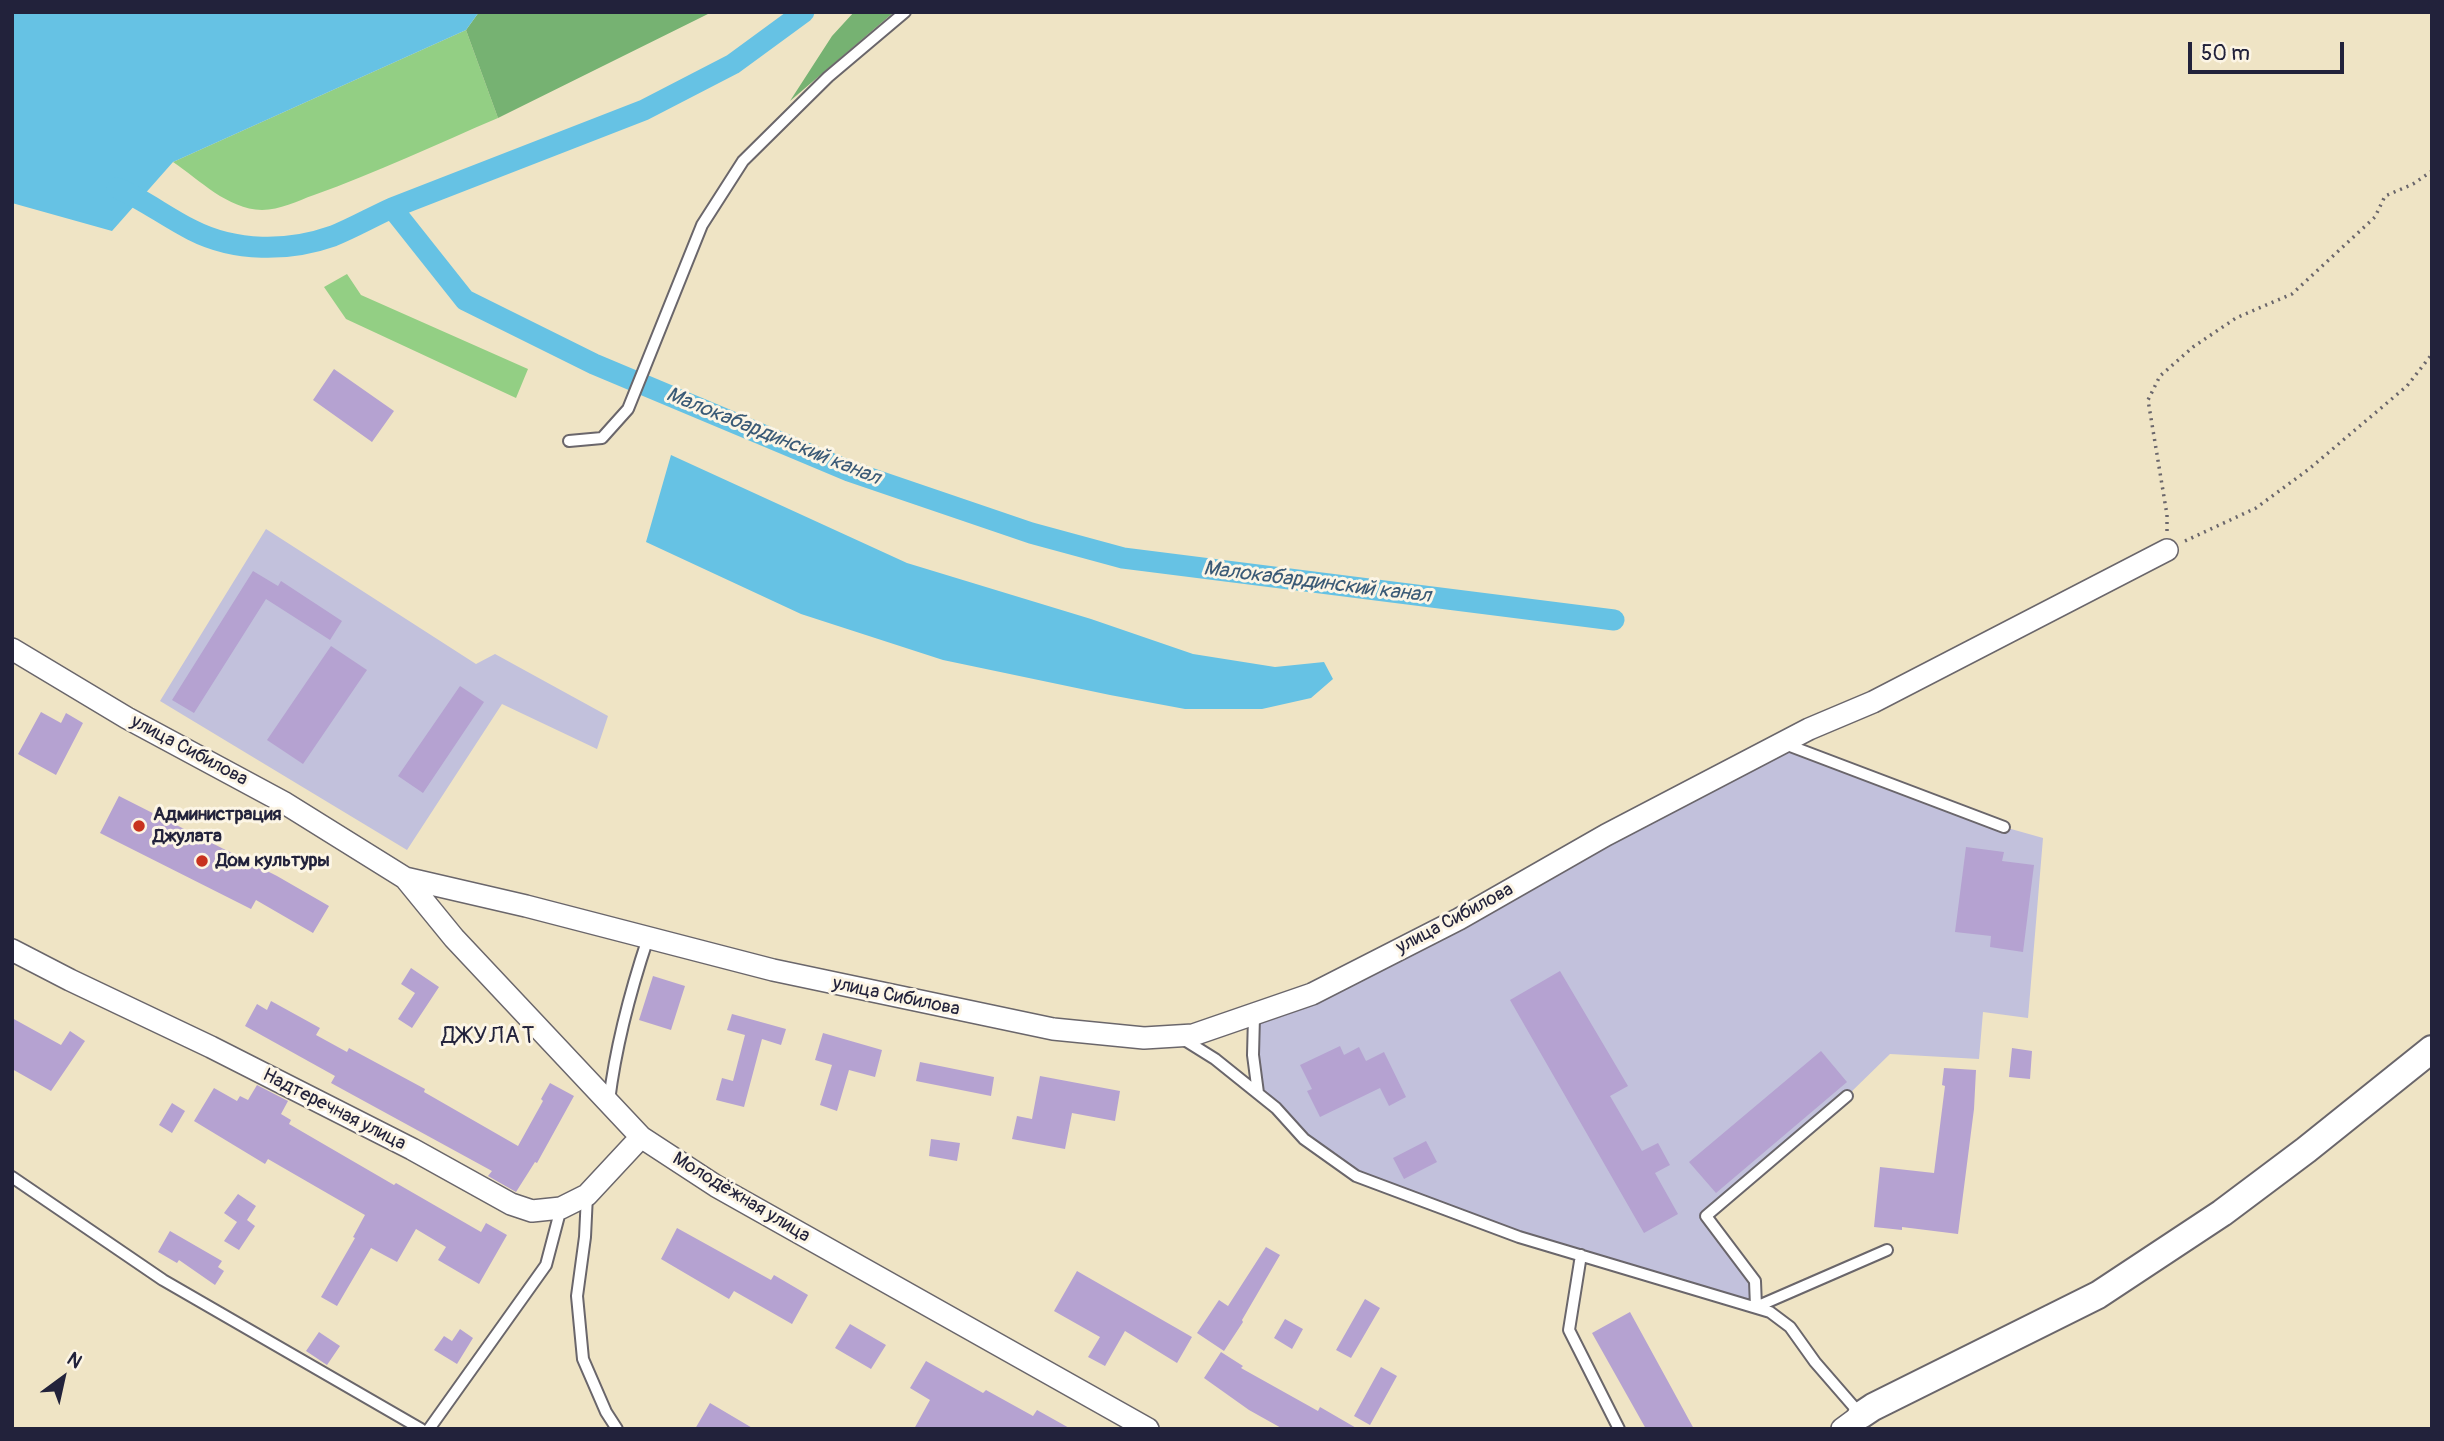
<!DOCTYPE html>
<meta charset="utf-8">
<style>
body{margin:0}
#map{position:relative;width:2444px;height:1441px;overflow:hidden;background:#efe4c5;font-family:Pangolin,sans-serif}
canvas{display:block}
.frame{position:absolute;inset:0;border:14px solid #22223b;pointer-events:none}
.north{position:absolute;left:28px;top:1343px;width:70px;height:70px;-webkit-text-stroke:5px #fcf5e5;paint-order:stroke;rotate:33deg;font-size:19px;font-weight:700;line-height:28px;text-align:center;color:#22223b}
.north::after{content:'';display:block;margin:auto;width:24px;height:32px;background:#22223b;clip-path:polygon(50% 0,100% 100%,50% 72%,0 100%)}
.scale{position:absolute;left:2188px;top:42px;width:156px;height:32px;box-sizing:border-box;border:4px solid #22223b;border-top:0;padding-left:9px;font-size:21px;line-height:24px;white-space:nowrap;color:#22223b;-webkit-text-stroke:5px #fcf5e5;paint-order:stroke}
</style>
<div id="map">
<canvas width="2444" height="1441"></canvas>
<div class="frame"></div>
<div class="north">N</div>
<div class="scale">50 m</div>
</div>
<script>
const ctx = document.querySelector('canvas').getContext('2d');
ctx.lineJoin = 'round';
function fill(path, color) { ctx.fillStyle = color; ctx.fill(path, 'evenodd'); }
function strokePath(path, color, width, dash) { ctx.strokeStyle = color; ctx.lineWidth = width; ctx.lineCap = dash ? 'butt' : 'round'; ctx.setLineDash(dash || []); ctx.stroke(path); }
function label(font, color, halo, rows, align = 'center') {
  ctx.font = font + ' Pangolin,sans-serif'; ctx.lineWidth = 6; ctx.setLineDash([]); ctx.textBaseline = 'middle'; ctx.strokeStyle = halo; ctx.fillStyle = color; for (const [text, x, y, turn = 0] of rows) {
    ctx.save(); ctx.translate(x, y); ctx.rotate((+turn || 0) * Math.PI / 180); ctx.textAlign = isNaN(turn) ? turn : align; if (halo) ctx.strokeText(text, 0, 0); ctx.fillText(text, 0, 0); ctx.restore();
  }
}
const industrial = new Path2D(`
 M266,529L476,664L495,654L608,716L597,749L502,704L407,850L160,701Z
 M1782,743L2004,827L2043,838L2028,1018L1983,1012L1979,1059L1890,1054L1847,1096L1707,1215L1755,1281L1756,1307L1519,1237L1356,1176L1304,1139L1258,1093L1254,1016Z`);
const green = new Path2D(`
 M466,30L498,118C437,144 376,173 314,195C297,201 280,210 262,210C227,209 200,180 173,162Z
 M347,274L361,295L528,369L516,398L346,319L324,287Z`);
const forest = new Path2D(`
 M479,12H712L498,118L466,30Z
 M854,12H894L790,101L832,36Z`);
const water = new Path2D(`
 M12,12H479L466,30L173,162L112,231L12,203Z
 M671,455L907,563L1091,619L1193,654L1275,667L1324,662L1333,679L1311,698L1262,709H1185L1110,695L943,660L801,614L646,542Z`);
const canal = new Path2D(`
 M117,188C143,199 166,217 192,230C235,252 288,252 333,236C353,228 372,217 392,208L465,300L594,364L849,471L1031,533L1123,558L1614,620
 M392,208L644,110L733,64L804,12`);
const building = new Path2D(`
 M334,369L394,411L372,442L313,400Z
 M253,571L278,586L281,581L342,621L330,640L266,599L194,713L172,700Z
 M331,646L367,670L303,764L267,740Z
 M460,686L484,702L423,793L398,776Z
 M41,712L61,723L66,713L83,723L56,775L18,754Z
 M119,796L277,876L329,906L313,933L256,900L251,909L100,833Z
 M1966,847L2004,852L2002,861L2034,865L2023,952L1990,947L1991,936L1955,932Z
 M411,968L439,987L412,1028L398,1019L415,993L401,984Z
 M1560,971L1628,1086L1610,1096L1642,1151L1658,1143L1670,1165L1655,1173L1678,1214L1644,1233L1510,1000Z
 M653,976L685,986L671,1030L639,1020Z
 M271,1001L320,1028L316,1035L347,1052L349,1048L425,1089L424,1092L518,1146L543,1101L541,1099L550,1083L574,1096L537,1163L535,1162L516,1192L488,1176L492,1171L331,1083L335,1076L245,1026L257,1004L267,1010Z
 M732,1014L786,1029L781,1045L762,1039L744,1107L716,1100L722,1078L733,1081L745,1035L727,1030Z
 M12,1018L61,1045L70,1031L85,1041L51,1091L12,1069Z
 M823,1033L882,1050L875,1077L849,1070L837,1111L820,1105L832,1065L815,1060Z
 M1340,1046L1344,1055L1359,1047L1366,1061L1384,1052L1406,1097L1389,1106L1380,1088L1320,1117L1307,1091L1312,1089L1300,1065Z
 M2012,1048L2032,1051L2030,1079L2009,1077Z
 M1821,1051L1847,1082L1716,1193L1689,1162Z
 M920,1062L994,1077L991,1096L916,1081Z
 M1944,1068L1976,1070L1974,1109L1958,1234L1902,1227V1230L1874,1227L1880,1167L1934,1173L1945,1086L1942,1085Z
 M1040,1076L1120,1091L1115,1121L1072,1113L1065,1149L1012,1139L1017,1116L1032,1119Z
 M257,1085L288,1101L281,1114L291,1120L289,1124L394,1185L396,1183L481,1232L486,1223L507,1235L479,1284L438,1260L446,1247L416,1229L397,1262L371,1248L337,1306L321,1297L355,1238L353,1237L365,1215L268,1159L265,1164L194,1121L214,1088L237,1101L240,1096L248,1100Z
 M172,1103L185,1111L172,1133L159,1125Z
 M931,1139L960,1143L957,1161L929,1156Z
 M1426,1141L1437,1162L1404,1179L1393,1158Z
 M238,1194L256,1206L247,1220L255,1226L239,1250L224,1241L237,1222L224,1213Z
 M677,1228L771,1280L774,1275L808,1295L792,1324L734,1291L729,1299L661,1259Z
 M170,1231L222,1261L218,1267L224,1271L215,1285L179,1260L177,1263L158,1252Z
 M1266,1247L1280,1255L1242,1320L1243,1322L1224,1351L1197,1333L1219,1300L1228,1306Z
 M1077,1271L1192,1337L1177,1363L1125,1331L1105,1366L1088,1357L1100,1337L1054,1311Z
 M1365,1299L1380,1308L1351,1358L1336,1350Z
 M1630,1312L1694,1429H1646L1592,1333Z
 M1285,1319L1303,1329L1292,1349L1274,1338Z
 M850,1324L886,1345L871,1369L835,1348Z
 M460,1329L473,1338L457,1364L434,1350L444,1336L452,1341Z
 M319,1332L340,1346L327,1365L306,1351Z
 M1221,1352L1243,1366L1241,1368L1318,1411L1320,1407L1358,1429H1283L1249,1410L1204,1378Z
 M926,1361L983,1393L986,1390L1033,1416L1037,1410L1071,1429H914L930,1400L910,1388Z
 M1381,1367L1397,1376L1370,1425L1354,1416Z
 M710,1403L754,1429H695Z`);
const path = new Path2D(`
 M2167,531V515L2148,400L2160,376L2193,347L2236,318L2292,294L2375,217L2385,196L2413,184L2432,171
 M2185,541L2256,508L2309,469L2407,386L2432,354`);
const service = new Path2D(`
 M569,441L602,438L628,409L702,225L743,161L828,77L905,12
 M1785,744L2004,827
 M1254,1016L1253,1055L1258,1093
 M1183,1039L1215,1059L1276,1108L1304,1139L1356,1176L1519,1237L1770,1312L1790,1327L1815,1362L1861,1415
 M609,1101C616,1044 630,992 648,938
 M12,1177L163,1280L421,1429
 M587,1195L585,1237L577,1296L583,1359L606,1412L617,1429
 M1581,1255L1569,1330L1619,1429
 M1756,1307L1755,1281L1706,1216L1847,1096
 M1756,1307L1887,1250
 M429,1429L546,1265L561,1208`);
const minor = new Path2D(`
 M12,649L127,718L283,802L405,878L526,906L773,970L1053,1029L1144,1038L1193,1035L1312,994L1459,919L1606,835L1809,729L1873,702L2167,550
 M405,878L454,938L641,1137L716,1186L1148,1429
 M12,950L70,980L211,1047L412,1149L511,1204L532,1211L561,1208L587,1195L641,1137
 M1842,1429L1861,1415`);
const tertiary = new Path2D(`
 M1861,1415L1873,1407L2098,1295L2222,1213L2306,1150L2432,1049`);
const markers = [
 [139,826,7,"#c8321e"],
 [202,861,7,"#c8321e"]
];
const streetNames = [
 ["улица Сибилова",189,751,28],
 ["улица Сибилова",1455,919,-28],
 ["улица Сибилова",896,997,12],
 ["Надтеречная улица",334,1110,27],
 ["Молодёжная улица",741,1198,31]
];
const poiNames = [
 ["Администрация",153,815],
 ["Джулата",153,837],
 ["Дом культуры",216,861]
];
const waterNames = [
 ["Малокабардинский канал",773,437,22],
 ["Малокабардинский канал",1317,583,7]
];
const quarterNames = [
 ["ДЖУЛАТ",489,1037]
];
fill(industrial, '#c2c1dc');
fill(green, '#93cf84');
fill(forest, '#76b272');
fill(water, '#66c2e4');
strokePath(canal, '#66c2e4', 21);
fill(building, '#b5a2d1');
strokePath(service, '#6a666b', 14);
strokePath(minor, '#6a666b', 24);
strokePath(tertiary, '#6a666b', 30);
strokePath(path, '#6a666b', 3.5, [2, 5]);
strokePath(service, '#fff', 10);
strokePath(minor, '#fff', 21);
strokePath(tertiary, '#fff', 26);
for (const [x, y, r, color] of markers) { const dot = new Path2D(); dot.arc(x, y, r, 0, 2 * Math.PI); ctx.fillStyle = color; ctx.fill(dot); strokePath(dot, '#fcf5e5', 2.5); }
label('19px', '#22223b', '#fcf5e5', streetNames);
label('bold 19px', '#22223b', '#fcf5e5', poiNames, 'left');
label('italic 21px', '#3a5a76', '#fcf5e5', waterNames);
ctx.letterSpacing = '2px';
label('23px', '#22223b', '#fcf5e5', quarterNames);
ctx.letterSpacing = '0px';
</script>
